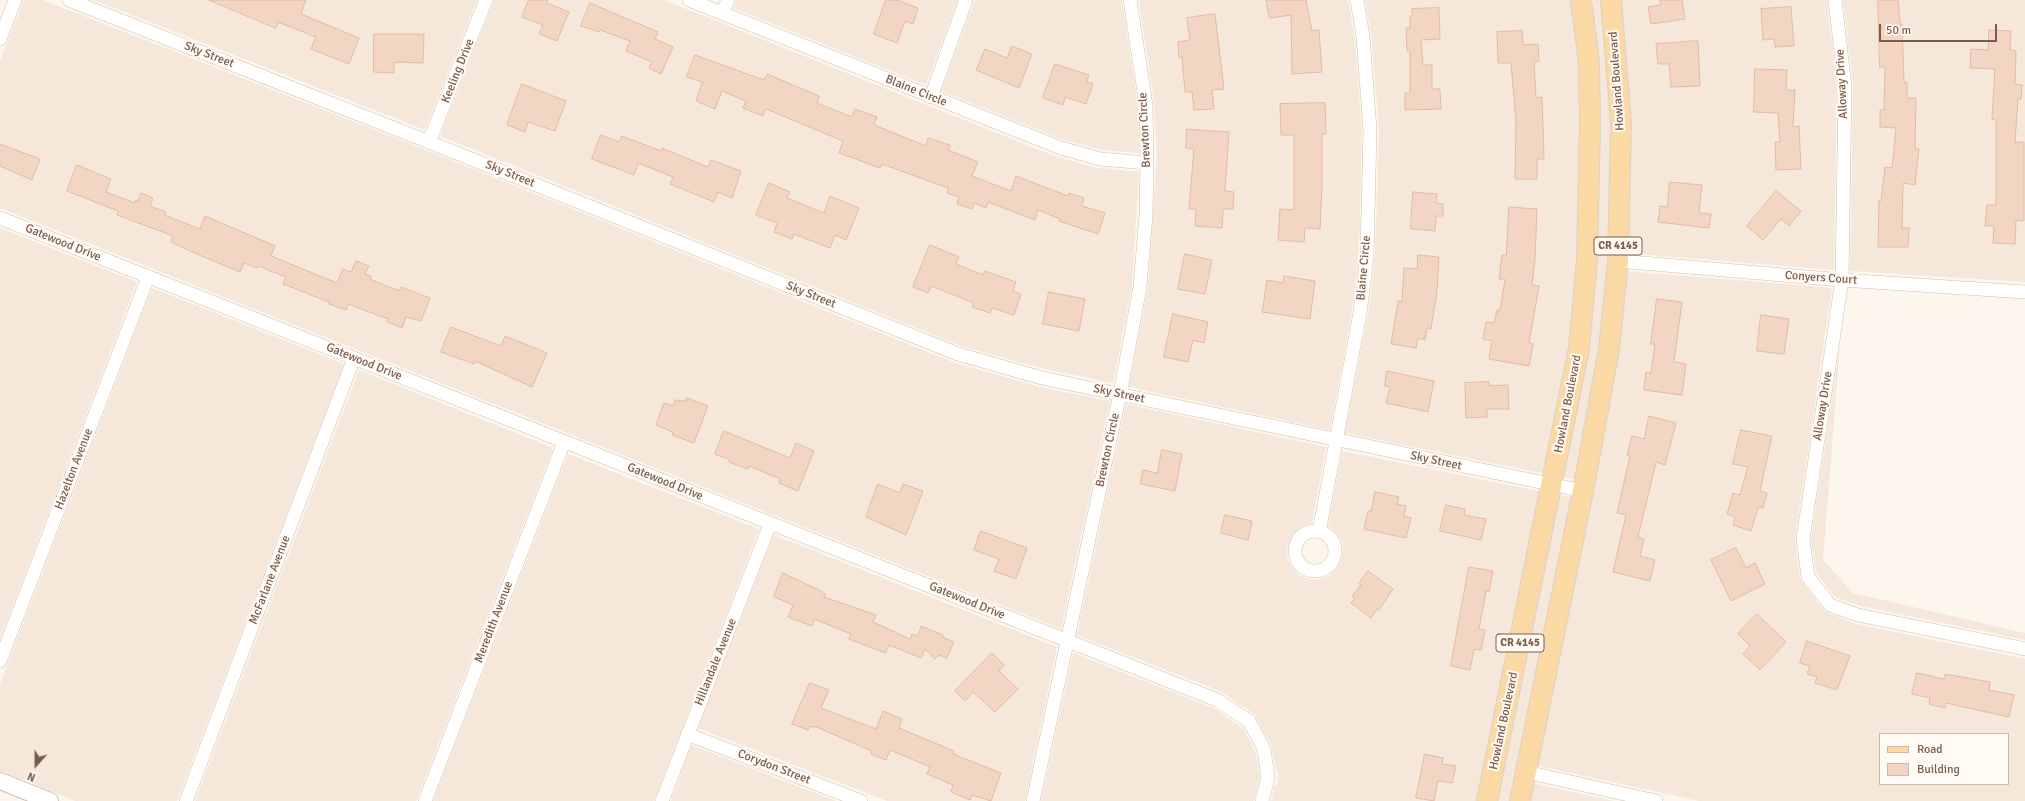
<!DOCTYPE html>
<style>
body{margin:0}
#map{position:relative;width:2025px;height:801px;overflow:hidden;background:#fdf6ec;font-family:Signika,sans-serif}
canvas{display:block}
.legend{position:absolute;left:1879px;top:733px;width:130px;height:52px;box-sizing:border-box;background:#fffaf3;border:1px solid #cabbb1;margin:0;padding:5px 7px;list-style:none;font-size:12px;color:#7a5c4d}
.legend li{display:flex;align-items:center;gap:8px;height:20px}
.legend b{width:20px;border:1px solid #cabbb1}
.north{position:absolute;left:16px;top:745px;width:40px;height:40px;-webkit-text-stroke:3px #fffaf3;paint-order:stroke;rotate:201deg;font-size:11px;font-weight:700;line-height:16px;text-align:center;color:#7a5c4d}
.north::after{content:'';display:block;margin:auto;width:14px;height:18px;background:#7a5c4d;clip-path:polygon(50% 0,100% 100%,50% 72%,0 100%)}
.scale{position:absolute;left:1879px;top:24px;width:118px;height:18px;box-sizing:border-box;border:2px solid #7a5c4d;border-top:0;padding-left:5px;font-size:12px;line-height:14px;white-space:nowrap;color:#7a5c4d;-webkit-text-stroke:3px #fffaf3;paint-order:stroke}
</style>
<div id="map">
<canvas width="2025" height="801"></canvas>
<ul class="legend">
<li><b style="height:5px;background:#fbd9a5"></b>Road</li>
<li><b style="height:11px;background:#f3d5c3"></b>Building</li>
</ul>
<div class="north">N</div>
<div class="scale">50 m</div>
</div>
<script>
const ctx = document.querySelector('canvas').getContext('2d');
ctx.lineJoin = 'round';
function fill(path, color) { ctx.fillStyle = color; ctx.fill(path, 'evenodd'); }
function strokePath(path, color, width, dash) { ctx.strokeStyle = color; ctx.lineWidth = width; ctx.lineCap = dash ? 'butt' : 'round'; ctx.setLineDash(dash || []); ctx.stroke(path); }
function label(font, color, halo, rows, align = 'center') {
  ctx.font = font + ' Signika,sans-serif'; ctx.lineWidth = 4; ctx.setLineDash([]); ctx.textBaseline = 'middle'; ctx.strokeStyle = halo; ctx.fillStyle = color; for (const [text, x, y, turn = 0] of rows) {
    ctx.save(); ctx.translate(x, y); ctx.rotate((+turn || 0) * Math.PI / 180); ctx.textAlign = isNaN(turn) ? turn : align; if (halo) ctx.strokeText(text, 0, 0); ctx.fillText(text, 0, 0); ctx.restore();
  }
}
const residential = new Path2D(`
 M24,0H43L426,150L955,363L1040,387L1110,401L1061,629L0,208V61Z
 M94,0H477L425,130Z
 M494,0H664L1057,157L1097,168L1139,172L1132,286L1113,383L1045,369L961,346L440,136Z
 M736,0H958L926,85L733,8Z
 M975,0H1122L1138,106L1139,153L1102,150L1064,140L941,91Z
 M1139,0H1348L1355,39L1362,131L1359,256L1352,312L1330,430L1129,387L1148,287L1157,155L1154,103Z
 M1365,0H1572L1581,64L1579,260L1570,342L1546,474L1345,433L1368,314L1375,256L1379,129L1371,34Z
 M1589,0H1603L1613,123L1610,261L1601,348L1577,480L1562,477L1587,343Z
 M1619,0H1827L1837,88L1834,270L1626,253Z
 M1843,0H2025V282L1850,271L1853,86Z
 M0,228L137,282L0,639Z
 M1625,271L1832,288L1795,539L1800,579L1824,611L1856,624L2025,659V801H1699L1535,765ZM1880,734H2008V784H1880Z
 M152,288L344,364L177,801H75L0,771V684Z
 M1840,345L1823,560L1853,593L2025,633V640L1861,606L1835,597L1816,573L1811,539Z
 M359,370L553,448L416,801H195Z
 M1126,404L1326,447L1312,523L1301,527L1293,535L1287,549L1288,560L1292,567L1299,575L1309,579L1319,580L1329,576L1337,568L1342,558L1343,546L1339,536L1328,526L1342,451L1543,492L1479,801H1271L1275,785L1278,784V771L1276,770L1271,744L1254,714L1220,691L1077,635Z
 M568,454L759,529L654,801H433Z
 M1559,495L1573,498L1511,801H1496Z
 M774,535L1057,647L1025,801H887L698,728Z
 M1073,653L1213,708L1243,728L1256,753L1260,778L1254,801H1041Z
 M691,745L836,801H671Z
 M1532,783L1614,801H1528Z`);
const building = new Path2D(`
 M209,0H306L301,14L359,38L349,64L311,49L316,37L278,22L276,28Z
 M529,0H548L547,3L569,12L557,41L539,34L543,25L522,17Z
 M886,0H897L918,8L913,24L905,21L897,43L874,34Z
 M1266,0H1306L1312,31L1319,30L1322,72L1292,74L1291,15L1270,18Z
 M1660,0H1682L1685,19L1651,24L1648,7L1661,5Z
 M1878,0H1898L1900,24H1902L1904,82H1907V98H1916L1915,149H1919L1915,185L1903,183L1902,228H1909L1908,247H1878L1879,200L1881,201L1885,167L1892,168L1896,128L1880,127V110H1884L1885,67H1880Z
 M590,3L658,32L655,39L673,47L661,74L649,68L652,62L626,51L630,41L600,30L599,32L581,26Z
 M1791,7L1794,46L1775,47L1774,39L1763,40L1761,9Z
 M1439,8L1440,39L1421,40L1423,65H1432V89H1440L1441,109L1405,110V93H1410V51H1407L1406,28H1410V16H1413L1412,9Z
 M1215,14L1224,89L1212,90L1214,109L1194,110L1192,92H1185L1182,57L1179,58L1178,42L1190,40L1187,18Z
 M1989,30L2011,31L2010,50L2016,51L2015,84L2022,85L2021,99H2018L2015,142H2024V221L2016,220L2015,244L1993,243L1994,226H1985L1987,205H1996V120L1992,119L1995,69L1970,68L1971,49L1988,50Z
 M1522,31L1523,45L1538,44L1539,61L1534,62L1536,98L1542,97L1544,159H1537V179H1515L1516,120L1511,63H1498L1497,32Z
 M374,34H424L423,63L394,62V73L374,72Z
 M1698,41L1700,86L1671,87L1669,64H1658L1656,44Z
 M1012,46L1032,54L1019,88L976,70L985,49L1007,58Z
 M695,55L764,80L767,74L819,96L817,103L852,117L855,109L877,117L874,125L926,146L928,138L950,145L948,150L978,162L972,176L1011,191L1016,176L1068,196L1069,193L1084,198L1082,206L1105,213L1098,234L1059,221L1060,219L1038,210L1035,220L988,202L986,208L974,203L972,209L957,204L959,197L947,193L948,188L882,164L880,168L839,153L843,141L766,109L763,116L743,108L746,101L722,91L715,109L696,101L702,82L687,77Z
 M1055,64L1089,75L1087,82L1093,84L1086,104L1065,97L1063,105L1043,98Z
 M1755,69L1787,70L1786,90H1795L1793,127L1799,126L1801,169L1776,170L1775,142H1780L1778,113L1754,112Z
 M522,84L566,101L555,131L528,122L525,132L507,125Z
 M1325,103L1326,134H1322V188L1320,229L1305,228L1304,242L1278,240L1280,209L1294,210V135H1281L1280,104Z
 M1187,129L1229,132L1225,191L1234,192L1233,209H1223L1222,228L1195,226L1196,209H1189L1194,149L1186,148Z
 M601,135L619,142L622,136L661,151L662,148L708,167L711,160L741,171L732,198L718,192L714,202L670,184L673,177L638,163L634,175L592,159Z
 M0,144L40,159L32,180L0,166Z
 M77,165L111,179L106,192L135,203L136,200L138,201L141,193L153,198L150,206L166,212L164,215L200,229L205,216L275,246L271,256L337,283L343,269L351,272L356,261L369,266L365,274L371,276L370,279L399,291L401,287L430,298L421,321L406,317L402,328L387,322L388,319L348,304L346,310L329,304V302L283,284L286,277L258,266L257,268L244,263L240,272L192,252L171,242L173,236L117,215L118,211L67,191Z
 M1670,182L1702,185L1699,213L1711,214L1709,228L1658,222L1660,206L1667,207Z
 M769,183L790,192L787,198L824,213L830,196L859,208L846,240L835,235L830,248L794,234L792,239L774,232L777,223L756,215Z
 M1776,191L1801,211L1789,226L1781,219L1763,240L1747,226Z
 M1413,192L1437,194L1436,203L1443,204V216H1436L1435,231L1411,229Z
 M1509,207L1537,209L1535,259L1532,285L1539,286L1529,343L1533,344L1529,366L1489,359L1492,341L1483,339L1486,322L1494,323L1497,310L1500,311L1505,279H1499L1502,255H1506Z
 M930,245L959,257L956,264L983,275L985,271L1016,282L1013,291L1021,294L1014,315L992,308L990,313L972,307L974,303L931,286L928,293L913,287Z
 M1185,254L1212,260L1205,294L1178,289Z
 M1418,255L1439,257L1437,291L1431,329L1427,328L1425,340L1418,338L1416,348L1391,344L1398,301L1402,302L1404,268L1417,269Z
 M1284,276L1315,281L1310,319L1262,312L1267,280L1283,283Z
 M1049,292L1085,299L1079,331L1043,324Z
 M1657,299L1682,302L1674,362L1686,364L1682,395L1644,390L1646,372L1651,373L1655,344H1651Z
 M1173,314L1208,322L1204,343L1193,340L1188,362L1164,357Z
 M1761,315L1789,319L1784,354L1757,351Z
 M451,327L501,346L505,336L547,353L532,387L475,361L474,364L441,352Z
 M1387,371L1434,381L1428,412L1386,403L1390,387L1385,386Z
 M1489,382V386L1508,385L1509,409H1487V417L1466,418L1465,383Z
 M687,398L708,406L694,443L672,435L673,432L656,425L664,403L673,406L675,400L686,401Z
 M1649,416L1676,423L1665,465L1656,462L1638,537L1644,539L1640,556L1655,560L1650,581L1613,572L1626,515L1617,513L1630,456L1627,455L1632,436L1644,439Z
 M1741,430L1772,436L1760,491L1767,493L1763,508L1758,507L1751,531L1733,525L1735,517L1727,514L1733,493L1740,495L1748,467L1733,464Z
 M724,431L790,458L796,443L814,451L798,491L779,483L780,479L749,466L748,469L729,462L730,460L715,454Z
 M1162,450L1182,454L1175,491L1140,484L1143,470L1157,473Z
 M878,484L900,493L903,484L923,491L906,535L866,517Z
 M1375,492L1399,497L1397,504L1406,506L1404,516L1411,518L1406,538L1364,529L1368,511H1371Z
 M1446,505L1465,509L1464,515L1486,519L1481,540L1440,531Z
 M1225,515L1252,521L1248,540L1221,533Z
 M981,531L1027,548L1016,579L994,571L999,559L974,550Z
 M1736,548L1746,568L1755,563L1765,584L1731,601L1711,560Z
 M1469,567L1493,571L1489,592L1486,591L1479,629L1485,630L1481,650L1474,649L1470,670L1451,666Z
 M1368,571L1393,589L1379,610L1377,609L1371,618L1351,603L1355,598L1352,596L1361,585L1359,584Z
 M783,573L821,591L825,594L824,597L876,615L873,622L910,639L912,634L918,636L921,626L943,635L942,637L954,642L947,658L939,655L935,659L925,649L921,658L889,645L885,653L849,639L851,634L814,619L812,626L788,617L793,605L774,597Z
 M1757,614L1786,642L1760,670L1743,654L1750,646L1738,634Z
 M1807,641L1850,656L1837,690L1815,683L1817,677L1807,674L1810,666L1800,663Z
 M992,653L1004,665L999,671L1018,689L995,712L973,692L965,701L955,691Z
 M1917,673L1944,679L1945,674L1990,682L1989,690L2014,695L2009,717L1946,703L1945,708L1929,704L1930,698L1912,694Z
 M810,683L829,690L821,708L876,729L883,711L902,719L899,728L954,751L953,754L1001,773L991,801L972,795L970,800L951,792L953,785L927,774L930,767L890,750L886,760L871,754L872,751L814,726L813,728L810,726L808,730L792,724Z
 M1425,754L1443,758L1442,764L1456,766L1452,783L1438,781L1434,801L1416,798Z`);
const minor = new Path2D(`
 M69,0L429,142L958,354L1042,378L1583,491
 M689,0L1061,148L1100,159L1147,163
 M1835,0L1845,87L1842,280L1803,539L1808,577L1830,605L1858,615L2025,649
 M722,13L728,0
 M0,39L15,0
 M931,97L966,0
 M429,142L486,0
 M0,218L1217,700L1249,721L1264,749L1268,778L1262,801
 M1618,261L1842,280L2025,292
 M1295 551a20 20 0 1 1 40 0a20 20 0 1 1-40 0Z
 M1319,532L1360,313L1367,255L1370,130L1363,37L1357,0
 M0,661L148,277
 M687,734L861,801
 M1526,772L1656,801
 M186,801L354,358
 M425,801L564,442
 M662,801L770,524
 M1033,801L1120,394L1140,287L1146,215L1147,163L1146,105L1130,0`);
const tertiary = new Path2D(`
 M0,781L50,801`);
const primary = new Path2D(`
 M1487,801L1579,348L1587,260L1590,123L1589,63L1581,0
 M1520,801L1583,491L1609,349L1618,261L1621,122L1611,0`);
const shields = [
 [1618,246,48],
 [1520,643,48]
];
const shieldNames = [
 ["CR 4145",1618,246],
 ["CR 4145",1520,643]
];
const streetNames = [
 ["Sky Street",209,55,21],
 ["Keeling Drive",458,71,-68],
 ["Howland Boulevard",1617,81,-94],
 ["Alloway Drive",1842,84,-93],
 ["Blaine Circle",916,91,22],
 ["Brewton Circle",1145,130,-93],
 ["Sky Street",510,174,22],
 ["Gatewood Drive",63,243,22],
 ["Blaine Circle",1364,268,-85],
 ["Conyers Court",1821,278,4],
 ["Sky Street",811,295,22],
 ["Gatewood Drive",364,362,22],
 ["Sky Street",1119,394,12],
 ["Howland Boulevard",1568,404,-79],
 ["Alloway Drive",1823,406,-81],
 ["Brewton Circle",1108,450,-78],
 ["Sky Street",1436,461,12],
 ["Hazelton Avenue",74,469,-69],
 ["Gatewood Drive",665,482,22],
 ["McFarlane Avenue",270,580,-69],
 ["Gatewood Drive",967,601,22],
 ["Meredith Avenue",494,622,-69],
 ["Hillandale Avenue",716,662,-68],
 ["Howland Boulevard",1504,721,-78],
 ["Corydon Street",774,767,21]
];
fill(residential, '#f5e8da');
fill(building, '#f3d5c3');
strokePath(building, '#e6bba3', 1);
strokePath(minor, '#d1beb0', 14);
strokePath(tertiary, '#d1beb0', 18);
strokePath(primary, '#dad1cd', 22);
strokePath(minor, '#fff', 13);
strokePath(tertiary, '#fff', 16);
strokePath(primary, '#fbd9a5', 20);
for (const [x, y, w] of shields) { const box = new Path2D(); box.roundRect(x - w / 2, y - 9, w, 18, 3); ctx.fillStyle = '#fffaf3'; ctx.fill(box); strokePath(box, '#7a5c4d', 1); }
label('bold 11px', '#7a5c4d', null, shieldNames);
label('12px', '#7a5c4d', '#fffaf3', streetNames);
</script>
